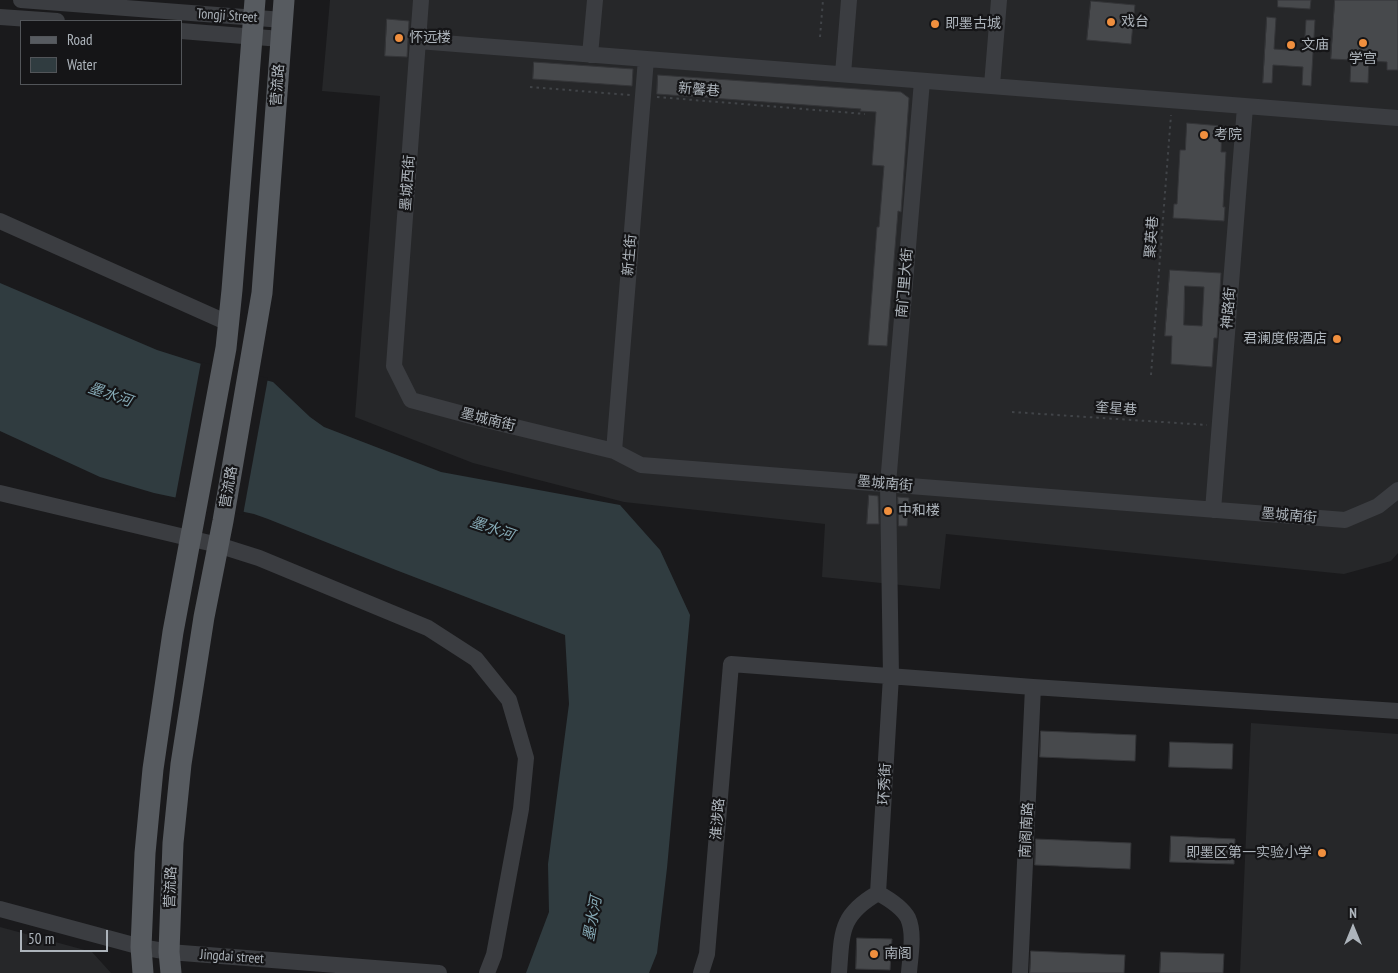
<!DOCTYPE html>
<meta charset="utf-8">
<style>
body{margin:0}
#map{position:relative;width:1398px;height:973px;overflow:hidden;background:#1a1a1c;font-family:"PT Sans Narrow",sans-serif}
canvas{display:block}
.legend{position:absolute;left:20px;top:20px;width:162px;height:65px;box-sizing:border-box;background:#151517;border:1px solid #525559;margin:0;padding:6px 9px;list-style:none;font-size:15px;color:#adb4bb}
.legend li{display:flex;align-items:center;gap:10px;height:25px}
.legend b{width:25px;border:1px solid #525559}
.north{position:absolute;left:1328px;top:903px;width:50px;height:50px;-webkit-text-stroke:4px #151517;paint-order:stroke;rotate:0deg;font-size:14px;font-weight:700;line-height:20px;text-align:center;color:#adb4bb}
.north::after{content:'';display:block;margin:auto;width:18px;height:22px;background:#adb4bb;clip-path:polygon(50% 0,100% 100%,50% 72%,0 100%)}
.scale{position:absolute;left:20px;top:930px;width:88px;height:22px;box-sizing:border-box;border:2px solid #adb4bb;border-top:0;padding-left:6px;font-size:15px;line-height:18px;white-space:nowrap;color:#adb4bb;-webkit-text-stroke:4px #151517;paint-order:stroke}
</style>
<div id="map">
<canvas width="1398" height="973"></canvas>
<ul class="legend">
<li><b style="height:6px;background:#575b60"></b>Road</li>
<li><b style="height:14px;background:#303c40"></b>Water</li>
</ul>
<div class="north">N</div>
<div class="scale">50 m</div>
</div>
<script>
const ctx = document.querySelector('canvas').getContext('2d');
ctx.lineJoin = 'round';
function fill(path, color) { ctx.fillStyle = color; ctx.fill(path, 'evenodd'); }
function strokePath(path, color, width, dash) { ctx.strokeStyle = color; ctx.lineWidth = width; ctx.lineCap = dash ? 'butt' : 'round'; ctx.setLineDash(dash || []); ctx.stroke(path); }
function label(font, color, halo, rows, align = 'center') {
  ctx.font = font + ' "PT Sans Narrow","Noto Sans SC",sans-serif'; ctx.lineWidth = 4.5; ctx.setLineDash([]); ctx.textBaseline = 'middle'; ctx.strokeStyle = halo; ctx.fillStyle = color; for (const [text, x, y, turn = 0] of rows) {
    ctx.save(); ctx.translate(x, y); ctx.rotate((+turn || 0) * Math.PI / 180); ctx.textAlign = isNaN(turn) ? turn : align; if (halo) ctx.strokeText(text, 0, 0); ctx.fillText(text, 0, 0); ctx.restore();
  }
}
const built = new Path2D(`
 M330,0H1398V553L1391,561L1344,574L946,534L940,589L822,577L825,524L624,502L473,463L355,417L380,96L322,91Z
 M1251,723L1398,734V973H1240Z
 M0,927L92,952L111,973H0Z`);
const water = new Path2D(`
 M0,283L157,350L198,363L273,382L310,417L324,427L441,472L620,505L660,550L690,615L667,868L657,953L649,973H526L549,912L548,864L569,704L565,635L396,570L268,519L254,514L154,493L100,477L0,431Z`);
const pier = new Path2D(`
 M201,362L268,378L243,515L175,500Z`);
const building = new Path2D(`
 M1278,0H1311L1310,9L1278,7Z
 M1335,0H1398V70H1387V62L1369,61L1368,83L1350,82L1351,60L1331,59Z
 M1091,1L1135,5L1131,44L1087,40Z
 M1267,17L1276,18L1274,49L1304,51L1306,20H1315L1311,86L1302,85L1303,67L1273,65L1272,83H1263Z
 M387,19L409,21L407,57L385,56Z
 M534,62L633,69L632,86L533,79Z
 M658,75L901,92L909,98L901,212L898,211L887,346L868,345L877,227H879L884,166L872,165L876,112L860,111L861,109L657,94Z
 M1187,123L1222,126L1221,152H1226L1223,207H1225L1224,221L1173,218L1174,204H1177L1180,150H1185Z
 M1170,270L1221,273L1217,338H1214L1212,367L1171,364L1172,336H1165ZM1185,286L1204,287L1202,326L1184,325Z
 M869,495L878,496L879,524H867Z
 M898,497L909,498L907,526H899Z
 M1041,731L1136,735L1135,761L1040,757Z
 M1170,742L1233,744L1232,769L1169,767Z
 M1171,836L1235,839L1234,864L1170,862Z
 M1036,839L1131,843L1130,869L1035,865Z
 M857,938L892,939L890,970L856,969Z
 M1031,951L1125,955L1124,973H1030Z
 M1161,952L1224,954L1223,973H1160Z`);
const path = new Path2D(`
 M820,37L823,0
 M530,87L630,95
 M657,97L865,114
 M1151,375L1171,115
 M1012,412L1207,425`);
const minor = new Path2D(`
 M21,0L283,20
 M421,0L394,366L411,400L478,418L614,451L641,465L1345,520L1378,506L1398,490
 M0,17L57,21
 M181,31L281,39
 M418,41L1398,118
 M590,55L595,0
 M843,74L849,0
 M992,85L999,0
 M0,221L228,323
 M614,451L646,59
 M0,493L218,545L259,558L428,628L476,659L509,700L526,758L521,809L494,955L487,973
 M1213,510L1245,107
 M878,893L891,676L888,484L922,81
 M0,909L141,947L169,952L439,973
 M701,973L707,954L731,664L1033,687L1398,711
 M839,973C842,932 840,915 878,893C889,899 902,907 908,918C915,934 910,957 909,973
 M1020,973L1033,687`);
const major = new Path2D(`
 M143,973L141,947L145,853L153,769L173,632L226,348L232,290L255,0
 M171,973L169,952L173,843L181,764L204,617L223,521L262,293L284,0`);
const markers = [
 [1111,22,5,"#f08f3e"],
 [935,24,5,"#f08f3e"],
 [399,38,5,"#f08f3e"],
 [1363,43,5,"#f08f3e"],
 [1291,45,5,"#f08f3e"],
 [1204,135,5,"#f08f3e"],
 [1337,339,5,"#f08f3e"],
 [888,511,5,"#f08f3e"],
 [1322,853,5,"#f08f3e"],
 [874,954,5,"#f08f3e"]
];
const streetNames = [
 ["Tongji Street",227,16,4],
 ["营流路",278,85,-86],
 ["新馨巷",699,90,5],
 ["墨城西街",408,183,-86],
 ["聚英巷",1152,237,-86],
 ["新生街",630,255,-85],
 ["南门里大街",905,283,-85],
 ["神路街",1229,308,-85],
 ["奎星巷",1116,409,4],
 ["墨城南街",488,420,14],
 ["墨城南街",885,484,5],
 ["营流路",229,487,-80],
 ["墨城南街",1289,516,5],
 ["环秀街",885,784,-87],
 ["淮涉路",718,819,-85],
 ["南阁南路",1027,830,-87],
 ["营流路",171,887,-88],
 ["Jingdai street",232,957,4]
];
const poiNames = [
 ["戏台",1121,22],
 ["即墨古城",945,24],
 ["怀远楼",409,38],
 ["文庙",1301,45],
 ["学宫",1363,59,"center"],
 ["考院",1214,135],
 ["君澜度假酒店",1327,339,"right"],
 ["中和楼",898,511],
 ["即墨区第一实验小学",1312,853,"right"],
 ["南阁",884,954]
];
const waterNames = [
 ["墨水河",110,395,19],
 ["墨水河",492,529,19],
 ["墨水河",593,919,-80]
];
fill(built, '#262729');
fill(water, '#303c40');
fill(pier, '#1a1a1c');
fill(building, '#47494c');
strokePath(building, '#343538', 1);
strokePath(path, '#414448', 2, [2.5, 4]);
strokePath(minor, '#3b3d41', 16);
strokePath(major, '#575b60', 21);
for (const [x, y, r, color] of markers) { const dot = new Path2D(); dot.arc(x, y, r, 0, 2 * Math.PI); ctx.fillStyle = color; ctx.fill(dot); strokePath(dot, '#151517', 2); }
label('14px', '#adb4bb', '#151517', streetNames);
label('14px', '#adb4bb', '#151517', poiNames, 'left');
label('italic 15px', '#85a9b5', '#151517', waterNames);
</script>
